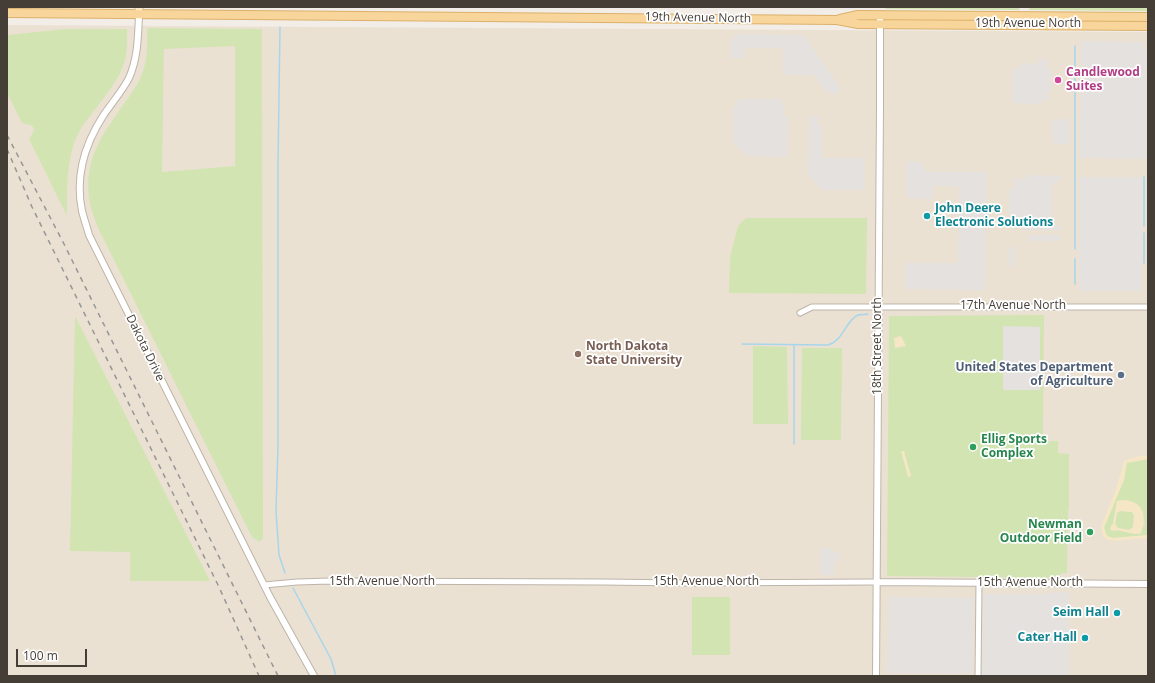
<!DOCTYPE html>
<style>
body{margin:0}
#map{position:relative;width:1155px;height:683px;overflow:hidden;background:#f2eee7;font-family:"Open Sans",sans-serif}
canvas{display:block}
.frame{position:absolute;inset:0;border:8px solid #453e36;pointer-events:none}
.scale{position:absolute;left:16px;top:649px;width:71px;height:18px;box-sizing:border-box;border:2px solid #453e36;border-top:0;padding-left:5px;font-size:12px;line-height:14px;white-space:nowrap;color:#453e36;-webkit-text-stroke:3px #fff;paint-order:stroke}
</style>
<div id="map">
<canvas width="1155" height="683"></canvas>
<div class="frame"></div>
<div class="scale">100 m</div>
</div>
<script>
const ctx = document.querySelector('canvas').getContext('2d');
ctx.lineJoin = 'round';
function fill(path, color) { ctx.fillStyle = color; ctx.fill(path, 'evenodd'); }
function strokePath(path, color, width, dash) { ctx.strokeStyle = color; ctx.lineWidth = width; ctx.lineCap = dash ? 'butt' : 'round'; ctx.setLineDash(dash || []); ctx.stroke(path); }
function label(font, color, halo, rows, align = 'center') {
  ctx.font = font + ' "Open Sans",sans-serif'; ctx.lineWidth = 3.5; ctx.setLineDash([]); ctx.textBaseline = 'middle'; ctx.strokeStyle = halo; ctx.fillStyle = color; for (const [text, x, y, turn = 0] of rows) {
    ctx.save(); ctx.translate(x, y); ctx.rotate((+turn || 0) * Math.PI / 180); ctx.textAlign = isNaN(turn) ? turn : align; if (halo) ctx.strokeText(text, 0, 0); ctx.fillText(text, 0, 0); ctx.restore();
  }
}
const education = new Path2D(`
 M7,25L1148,32V676H7Z`);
const green = new Path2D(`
 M886,7H1018L1020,10L886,9Z
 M1030,7H1148V11L1029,10Z
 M147,28L262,29L263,533V538L260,542L252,537L99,230C96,222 92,213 90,204C83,162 99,140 121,108C129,96 139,85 143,71C148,57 147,43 147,28ZM235,46V166L162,172L164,49Z
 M66,29H127C127,40 128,52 124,63C117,86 92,110 79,132C66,157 67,189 67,216L29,139L34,131L33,126L22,123L7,93V35Z
 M746,218H867L866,294L729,293L730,257L738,226Z
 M1044,315L1043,441H1058V453L1069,454V509L1068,510L1067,573H1062L1056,578L887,576L889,316Z
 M75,316L210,581H130V552L70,551Z
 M753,346L787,347L788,424H753Z
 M802,348H842L841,440H801Z
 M1148,459V535L1113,538L1109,537L1105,533L1104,526L1124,480L1126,463ZM1125,500L1135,503L1145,523L1140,534L1129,533L1128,531L1117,530L1111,526L1113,524L1117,501Z
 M1120,511L1132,512L1134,515L1133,527L1129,530L1118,528L1115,524L1117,512Z
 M692,597H730V655H692Z`);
const sand = new Path2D(`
 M901,336L906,346L895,348L894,338Z
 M901,451H904L911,476L908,477Z
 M1139,456H1148V459L1127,463L1124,480L1104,528L1107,536L1113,538L1148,535V538L1119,540L1118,541L1108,540L1103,536L1101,527L1116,489L1124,461Z
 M1125,500C1146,503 1146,518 1141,533L1135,534L1117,530L1115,531L1110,530L1111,526L1113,524L1117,501ZM1120,511L1132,512L1134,515L1133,527L1129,530L1118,528L1115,524L1117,513Z`);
const parking = new Path2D(`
 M735,34L804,35L841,89L832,95L831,92L828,94L814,75H783V48H745L744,58H731V39L735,38Z
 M1081,41L1143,42V48L1147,49L1146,159L1080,158Z
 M1038,59H1047V69H1051V92L1047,93V96H1050V100H1044L1039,104L1012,103V70H1016L1021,65L1025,63L1037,64Z
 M737,99H781V103L784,104V116L788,117L787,157L744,156V153L736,145H733V106H737Z
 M809,116H818V126H822V158H864V190H822L808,175Z
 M1052,119H1067L1070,125V144H1053Z
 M907,161L920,162L927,172H986L985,290L905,289V263H958L959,186H933V199L907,198Z
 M1026,175L1061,176V180L1052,185V218H1009V189H1014V179H1026Z
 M1080,177H1143L1142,291H1079Z
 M1022,226H1060V230H1022Z
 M1060,235V241H1029V235Z
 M1009,247H1014V266H1009Z
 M1003,326L1040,327V390H1003Z
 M820,548L833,549V552H839V561H834V575H820Z
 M1052,592H1069V676H982L983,594H1052Z
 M889,597L974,598L972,674L887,673Z`);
const stream = new Path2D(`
 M280,27L278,164V445L276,511L279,555L285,573
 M1144,226V177
 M1144,233V263
 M1075,249V46
 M1075,259V284
 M742,344L828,345C844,340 845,321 858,315C861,314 866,315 868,314
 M794,346V444
 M293,588L331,659L336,676`);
const minor = new Path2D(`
 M800,313L812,307H1148
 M264,585L297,582L330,581L602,582L686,583L877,582
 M978,676L979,583`);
const tertiary = new Path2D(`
 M139,15C138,36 138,58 129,78C123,90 111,104 103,116C85,144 75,177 82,211C84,219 87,227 89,235L270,597L314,676
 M877,582L1148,584
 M876,676L880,106V16`);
const secondary = new Path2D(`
 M139,15V7`);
const primary = new Path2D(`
 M7,13C284,17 561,16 837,20L858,24L1148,26
 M840,19L858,15L1148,17`);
const rail = new Path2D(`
 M7,135L63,242L278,676
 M7,149L32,207L219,587L259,676`);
const markers = [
 [1058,80,4,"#d1479c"],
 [927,216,4,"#0f9aa8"],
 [578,354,4,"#8d6e63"],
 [1121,375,4,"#5c6f8a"],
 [973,447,4,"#2e9e5b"],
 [1090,532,4,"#2e9e5b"],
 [1117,613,4,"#0f9aa8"],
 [1085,638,4,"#0f9aa8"]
];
const streetNames = [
 ["19th Avenue North",698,18,1],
 ["19th Avenue North",1028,24],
 ["17th Avenue North",1013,306],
 ["18th Street North",878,346,-90],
 ["Dakota Drive",145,348,64],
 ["15th Avenue North",382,582],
 ["15th Avenue North",706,582],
 ["15th Avenue North",1030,583]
];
const hotelNames = [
 ["Candlewood",1066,73],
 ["Suites",1066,87]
];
const cultureNames = [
 ["John Deere",935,209,"left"],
 ["Electronic Solutions",935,223,"left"],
 ["Seim Hall",1109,613],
 ["Cater Hall",1077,638]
];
const educationNames = [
 ["North Dakota",586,347],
 ["State University",586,361]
];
const serviceNames = [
 ["United States Department",1113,368],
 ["of Agriculture",1113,382]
];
const leisureNames = [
 ["Ellig Sports",981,440],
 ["Complex",981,454],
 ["Newman",1082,525,"right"],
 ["Outdoor Field",1082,539,"right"]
];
fill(education, '#ebe1d2');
fill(green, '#d2e4b2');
fill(sand, '#f5e6c5');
fill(parking, '#e4e1df');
strokePath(stream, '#a7d6ec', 1.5);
strokePath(minor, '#bdb5aa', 7);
strokePath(tertiary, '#bdb5aa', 8);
strokePath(secondary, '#d0bc99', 9);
strokePath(primary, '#dcb06b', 10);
strokePath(minor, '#fff', 5);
strokePath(tertiary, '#fff', 6);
strokePath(secondary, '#fbeac8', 7);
strokePath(primary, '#f8d59a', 8);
strokePath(rail, '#969696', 1.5, [5, 5]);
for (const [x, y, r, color] of markers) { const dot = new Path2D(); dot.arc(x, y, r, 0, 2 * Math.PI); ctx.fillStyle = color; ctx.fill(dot); strokePath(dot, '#fff', 1.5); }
label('12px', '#453e36', '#fff', streetNames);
label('bold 12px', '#b23c85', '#fff', hotelNames, 'left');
label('bold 12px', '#0d838f', '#fff', cultureNames, 'right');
label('bold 12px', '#785e54', '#fff', educationNames, 'left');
label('bold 12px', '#4e5e75', '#fff', serviceNames, 'right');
label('bold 12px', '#27864d', '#fff', leisureNames, 'left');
</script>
